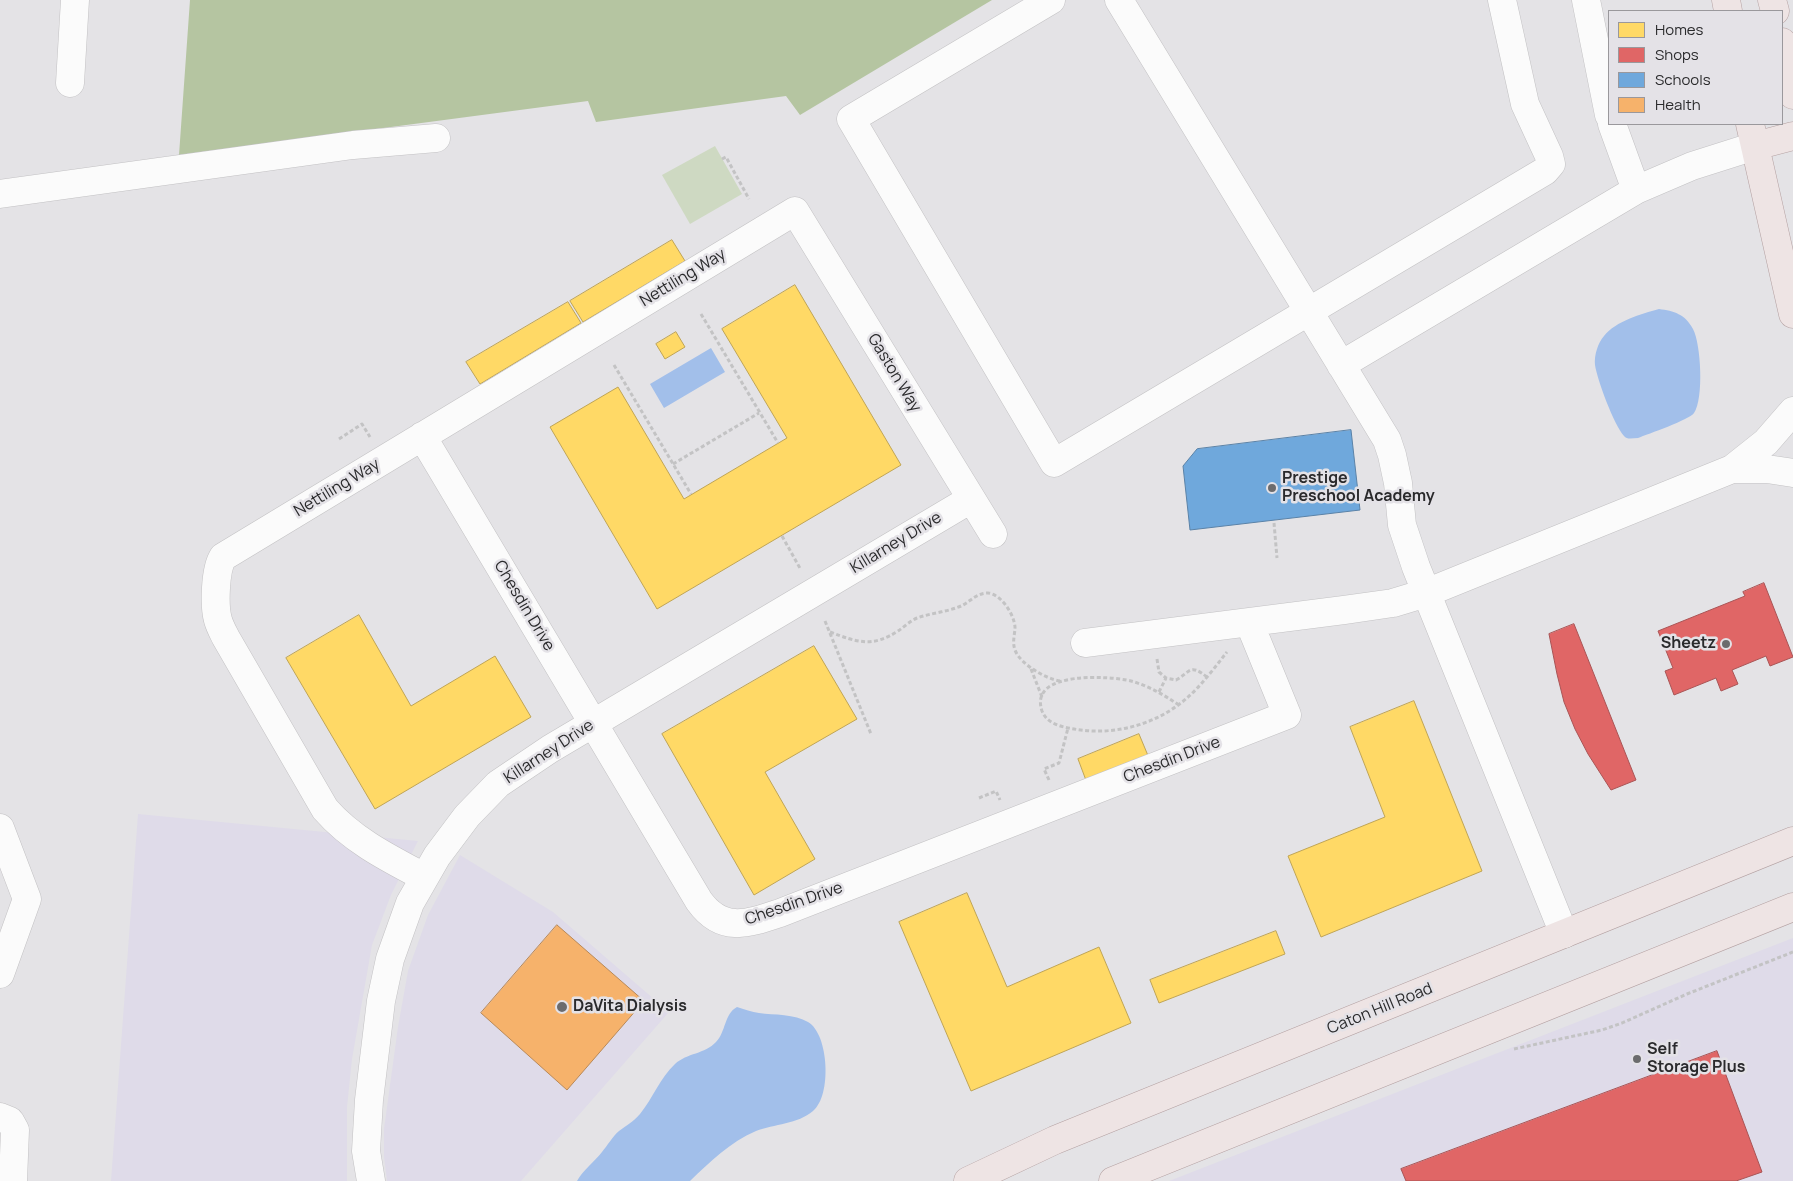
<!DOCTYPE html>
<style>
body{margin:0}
#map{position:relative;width:1793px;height:1181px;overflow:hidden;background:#e4e3e6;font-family:Manrope,sans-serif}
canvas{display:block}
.legend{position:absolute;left:1608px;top:10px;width:175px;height:115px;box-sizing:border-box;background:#e4e2e7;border:1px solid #9a989c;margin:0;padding:6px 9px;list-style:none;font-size:15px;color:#2a2a2c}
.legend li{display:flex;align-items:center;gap:10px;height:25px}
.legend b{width:25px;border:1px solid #9a989c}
</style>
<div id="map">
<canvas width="1793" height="1181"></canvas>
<ul class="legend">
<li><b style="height:14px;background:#ffd966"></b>Homes</li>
<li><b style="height:14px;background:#e06666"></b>Shops</li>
<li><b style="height:14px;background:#6fa8dc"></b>Schools</li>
<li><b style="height:14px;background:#f6b26b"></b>Health</li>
</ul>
</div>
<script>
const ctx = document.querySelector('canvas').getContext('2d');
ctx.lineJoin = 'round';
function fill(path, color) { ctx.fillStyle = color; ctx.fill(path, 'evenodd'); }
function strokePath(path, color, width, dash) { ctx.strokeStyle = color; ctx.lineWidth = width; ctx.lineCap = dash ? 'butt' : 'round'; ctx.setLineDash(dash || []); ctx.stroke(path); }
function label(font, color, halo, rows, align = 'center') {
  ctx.font = font + ' Manrope,sans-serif'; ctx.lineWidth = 5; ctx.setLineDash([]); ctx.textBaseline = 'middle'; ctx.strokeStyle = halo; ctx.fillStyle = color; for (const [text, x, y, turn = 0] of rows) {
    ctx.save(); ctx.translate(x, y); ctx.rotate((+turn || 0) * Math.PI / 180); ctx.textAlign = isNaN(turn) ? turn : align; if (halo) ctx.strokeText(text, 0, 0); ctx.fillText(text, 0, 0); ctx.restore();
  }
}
const commercial = new Path2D(`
 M138,814L418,841L391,895L372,945L352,1059L347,1107V1181H111Z
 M460,855L553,912L669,1012L521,1181H387L384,1156V1129L398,1027L408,971L428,915Z
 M1793,938V1181H1169Z`);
const green = new Path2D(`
 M715,146L742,194L690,224L662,175Z`);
const forest = new Path2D(`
 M190,0H992L800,115L786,96L596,122L588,101L179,155Z`);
const water = new Path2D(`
 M1659,309C1674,311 1685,314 1693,329C1701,344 1704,399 1694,413C1689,420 1648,434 1638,438C1633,438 1627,440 1624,436C1614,425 1597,379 1595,365C1594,355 1598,343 1604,336C1616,321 1641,314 1659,309Z
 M711,348L725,372L664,408L650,384Z
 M737,1007C744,1009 752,1012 759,1013C774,1015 795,1014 808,1022C829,1034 832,1096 813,1111C798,1124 774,1124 756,1131C730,1142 710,1162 690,1181H577C583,1170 594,1162 602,1152C607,1146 613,1136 619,1131C628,1124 632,1123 640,1114C653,1098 660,1078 675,1064C687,1053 705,1054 716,1042C726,1032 724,1014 737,1007Z`);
const homes = new Path2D(`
 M672,240L685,261L583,322L570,301Z
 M795,285L901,465L657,609L550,427L618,387L684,499L787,438L722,329Z
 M568,302L581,323L480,384L466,362Z
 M676,332L685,347L665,359L656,344Z
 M359,615L411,706L495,656L531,717L375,809L286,658Z
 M814,646L857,719L765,772L815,859L754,895L662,734Z
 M1414,701L1482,871L1321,937L1288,856L1385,817L1350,727Z
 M1139,734L1149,758L1087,783L1078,759Z
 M967,893L1007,987L1099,947L1131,1023L971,1091L899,922Z
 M1276,931L1285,954L1159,1003L1150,980Z`);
const shops = new Path2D(`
 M1764,583L1793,657L1770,666L1766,656L1732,670L1738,684L1721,691L1716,678L1674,695L1665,671L1673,668L1658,631L1745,596L1743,592Z
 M1574,624L1636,780L1611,790L1588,754L1575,729L1564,702L1557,674L1549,634Z
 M1717,1051L1762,1172L1736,1181H1406L1401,1169Z`);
const schools = new Path2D(`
 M1351,430L1360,510L1190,530L1183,466L1197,449Z`);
const health = new Path2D(`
 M557,925L644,1001L567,1090L481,1013Z`);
const path = new Path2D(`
 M722,159L726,157L749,199
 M701,314L778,443
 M614,365L691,494
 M339,439L362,424L370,437
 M673,464L759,413
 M1274,523L1277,558
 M782,536L801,570
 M825,621L871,734
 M830,632C857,642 872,648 898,631C904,627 910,621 917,618C931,613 947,612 961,606C970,602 976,593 988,593C1001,594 1014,614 1015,627C1015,634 1012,642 1015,650C1020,664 1046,679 1060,681
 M1157,659L1159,672L1166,678L1176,680C1191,672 1189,663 1207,677
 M1031,669L1042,697
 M1159,692L1166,678
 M1179,705C1164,695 1149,686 1131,681C1111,676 1028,670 1042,711C1047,724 1062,727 1074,729C1114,736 1156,725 1187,698C1202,685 1215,667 1227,652
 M1049,780L1044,769L1059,763L1068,728
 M979,798L996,791L1000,800
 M1514,1049L1602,1030L1622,1023L1687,994L1793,952`);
const minor = new Path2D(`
 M1051,0L851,119L1054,463L1545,171L1551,164L1549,156L1525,104L1502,0
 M1119,0L1387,440L1392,455L1398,483L1402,525L1416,567L1564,934
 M1586,0L1609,115
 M70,83L75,0
 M1612,124L1636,190
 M0,194L353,145L436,138
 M1341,365L1636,190L1692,166L1755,146
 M422,436L699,901C722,933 747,924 780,913L1287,715L1249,622
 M1732,469H1767L1793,473
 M1085,643L1344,610L1393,603L1426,593L1732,469L1766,442L1793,411
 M0,828L27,899L0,974
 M424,877C388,858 352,840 325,809L226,638C223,632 220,627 218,620C214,606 215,569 223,557L795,211L993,534
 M0,1117L10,1121L15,1130L13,1181
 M371,1181L366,1151L369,1100L381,1001L390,959L410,903L437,856L467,816L498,784L550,749L971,499`);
const major = new Path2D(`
 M1726,0L1728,11
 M1772,0L1775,11
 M1782,42L1793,95
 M1750,124L1793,314
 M1755,146L1793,136
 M968,1181L1055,1140L1793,841
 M1113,1181L1793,907`);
const markers = [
 [1272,488,5,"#6b6b6d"],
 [1726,644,5,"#6b6b6d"],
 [562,1007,6,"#6b6b6d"],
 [1637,1059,5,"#6b6b6d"]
];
const streetNames = [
 ["Nettiling Way",683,278,-31],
 ["Gaston Way",894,373,59],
 ["Nettiling Way",337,488,-31],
 ["Killarney Drive",896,543,-31],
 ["Chesdin Drive",524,606,59],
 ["Killarney Drive",549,752,-33],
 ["Chesdin Drive",1172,760,-21],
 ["Chesdin Drive",794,904,-19],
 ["Caton Hill Road",1380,1009,-22]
];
const poiNames = [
 ["Prestige",1282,479],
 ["Preschool Academy",1282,497],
 ["Sheetz",1716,644,"right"],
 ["DaVita Dialysis",573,1007],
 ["Self",1647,1050],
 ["Storage Plus",1647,1068]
];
fill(commercial, '#dfdbe9');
fill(green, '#ced9c2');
fill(forest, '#b5c5a1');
fill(water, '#a2bfea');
fill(homes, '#ffd966');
strokePath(homes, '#bfa455', 1);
fill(shops, '#e06666');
strokePath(shops, '#a95455', 1);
fill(schools, '#6fa8dc');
strokePath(schools, '#5a82a7', 1);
fill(health, '#f6b26b');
strokePath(health, '#b98958', 1);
strokePath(minor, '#c2c1c3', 29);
strokePath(major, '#b4a1a2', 29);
strokePath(path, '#c3c3c4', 3, [4, 2.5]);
strokePath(minor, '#fbfbfb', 28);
strokePath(major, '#eee4e4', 28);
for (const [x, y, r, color] of markers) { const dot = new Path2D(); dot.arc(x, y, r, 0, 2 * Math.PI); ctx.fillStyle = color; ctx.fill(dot); strokePath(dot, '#e4e2e7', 2); }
label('16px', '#2a2a2c', '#e4e2e7', streetNames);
label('bold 16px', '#2a2a2c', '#e4e2e7', poiNames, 'left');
</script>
